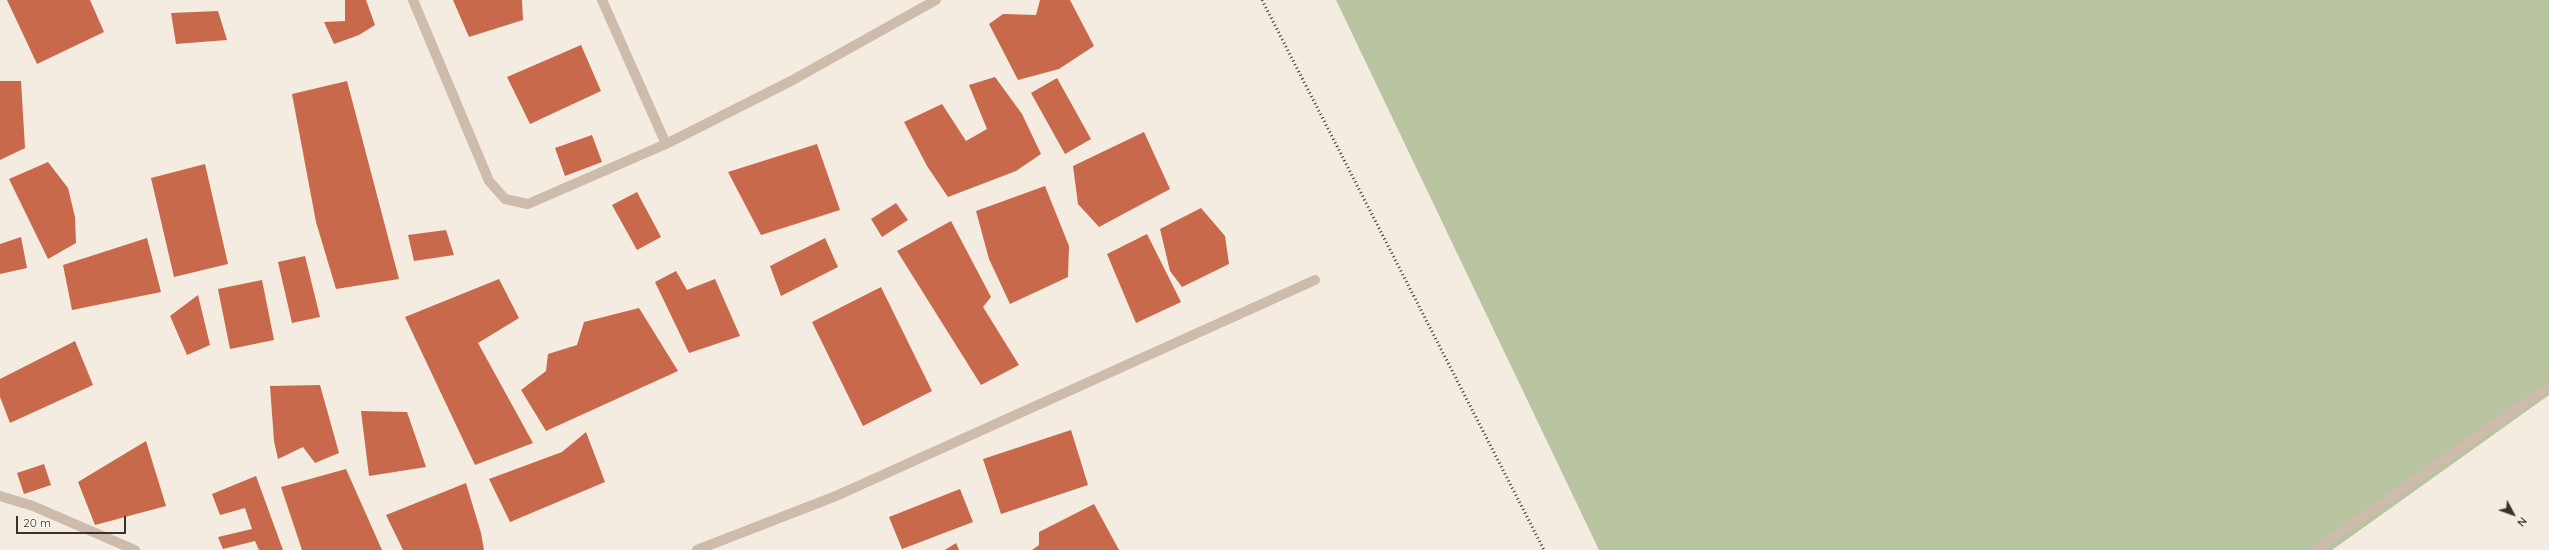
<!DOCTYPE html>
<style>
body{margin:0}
#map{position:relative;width:2549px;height:550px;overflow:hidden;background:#f4ebe1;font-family:Quicksand,sans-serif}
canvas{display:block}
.north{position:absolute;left:2493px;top:494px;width:40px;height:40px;-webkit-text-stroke:3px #fbf5ee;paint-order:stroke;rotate:131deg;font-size:11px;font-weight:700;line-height:16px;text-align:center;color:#3b302b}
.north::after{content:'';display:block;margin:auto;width:14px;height:18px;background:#3b302b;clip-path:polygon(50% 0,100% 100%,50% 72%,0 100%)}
.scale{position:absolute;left:16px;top:516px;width:110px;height:18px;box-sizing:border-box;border:2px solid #3b302b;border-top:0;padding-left:5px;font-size:12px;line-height:14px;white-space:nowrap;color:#3b302b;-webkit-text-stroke:3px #fbf5ee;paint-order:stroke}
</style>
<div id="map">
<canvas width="2549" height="550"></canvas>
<div class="north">N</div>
<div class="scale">20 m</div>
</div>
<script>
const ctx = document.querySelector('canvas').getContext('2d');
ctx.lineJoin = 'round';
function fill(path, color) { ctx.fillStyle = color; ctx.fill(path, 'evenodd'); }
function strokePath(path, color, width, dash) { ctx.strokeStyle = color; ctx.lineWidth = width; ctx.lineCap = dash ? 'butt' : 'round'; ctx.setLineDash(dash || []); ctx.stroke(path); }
const green = new Path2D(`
 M1336,0H2549V395L2332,550H1599Z`);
const building = new Path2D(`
 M7,0H90L104,32L37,64Z
 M345,0H366L375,25L359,35L334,44L324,22L345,21Z
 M453,0H522L523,20L469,37Z
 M1040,0H1070L1094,46L1059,69L1018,80L989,24L1003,14L1036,15Z
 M218,11L227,40L176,44L171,13Z
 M581,45L601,91L530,124L507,77Z
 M995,77L1022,114L1041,154L1016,171L948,197L927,166L904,122L942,104L966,141L987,129L969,85Z
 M1057,78L1091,139L1065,154L1031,93Z
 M0,81H21L25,148L0,160Z
 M347,81L399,279L336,289L316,222L292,94Z
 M1144,132L1170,189L1099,227L1078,204L1073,166Z
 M592,135L602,162L565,176L555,148Z
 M817,144L840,210L761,235L728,172Z
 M48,162L68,188L75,217L76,243L48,259L9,179Z
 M205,164L228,264L174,277L151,178Z
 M1045,186L1069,246L1068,277L1010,304L989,259L976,211Z
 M637,192L661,237L637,250L612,205Z
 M896,203L908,220L882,237L871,219Z
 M1201,208L1225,236L1229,264L1182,287L1170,271L1160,229Z
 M951,221L991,297L983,307L1019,365L981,385L897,251Z
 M446,230L454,255L414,261L408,235Z
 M1147,234L1181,302L1136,323L1107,254Z
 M21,237L27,268L0,274V244Z
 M147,238L161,292L72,310L63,265Z
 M825,238L838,267L781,296L770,266Z
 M305,256L320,317L292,323L278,262Z
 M676,271L687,290L715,279L740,336L689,353L655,282Z
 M499,279L519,318L478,343L533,443L475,465L405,317Z
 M262,280L274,340L230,349L218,289Z
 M881,287L932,391L863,426L812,322Z
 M198,295L210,345L187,355L170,316Z
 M639,308L678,371L546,431L521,390L546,371L548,354L577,345L584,322Z
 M75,341L93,385L10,423L0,397V379Z
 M320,385L339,453L315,463L303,447L278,459L274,441L270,386Z
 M361,411L407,412L426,467L369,476Z
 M1071,430L1088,485L1001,514L983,459Z
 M586,432L605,482L510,522L489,479L562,452Z
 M146,441L166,506L95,525L78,482Z
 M44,464L51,485L24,494L17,473Z
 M346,469L382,550H302L281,487Z
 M256,476L283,550H259L255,541L223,549L218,537L252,529L245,508L220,515L212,494Z
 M466,483L481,533L484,550H403L386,515Z
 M960,489L973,522L902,549L889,517Z
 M1094,504L1119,550H1032L1039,545V532Z
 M956,543L959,550H945Z`);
const street = new Path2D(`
 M413,0L489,181L505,199L528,204L666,144L791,81L936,0
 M602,0L666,144
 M0,496L33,506L135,550
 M697,550L836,496L1315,280
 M2315,550L2549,386`);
const rail = new Path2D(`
 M1262,0L1544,550`);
fill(green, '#b8c4a0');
fill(building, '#c8694b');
strokePath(street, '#cdbbac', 10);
strokePath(rail, '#3b302b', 3, [1, 3]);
</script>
